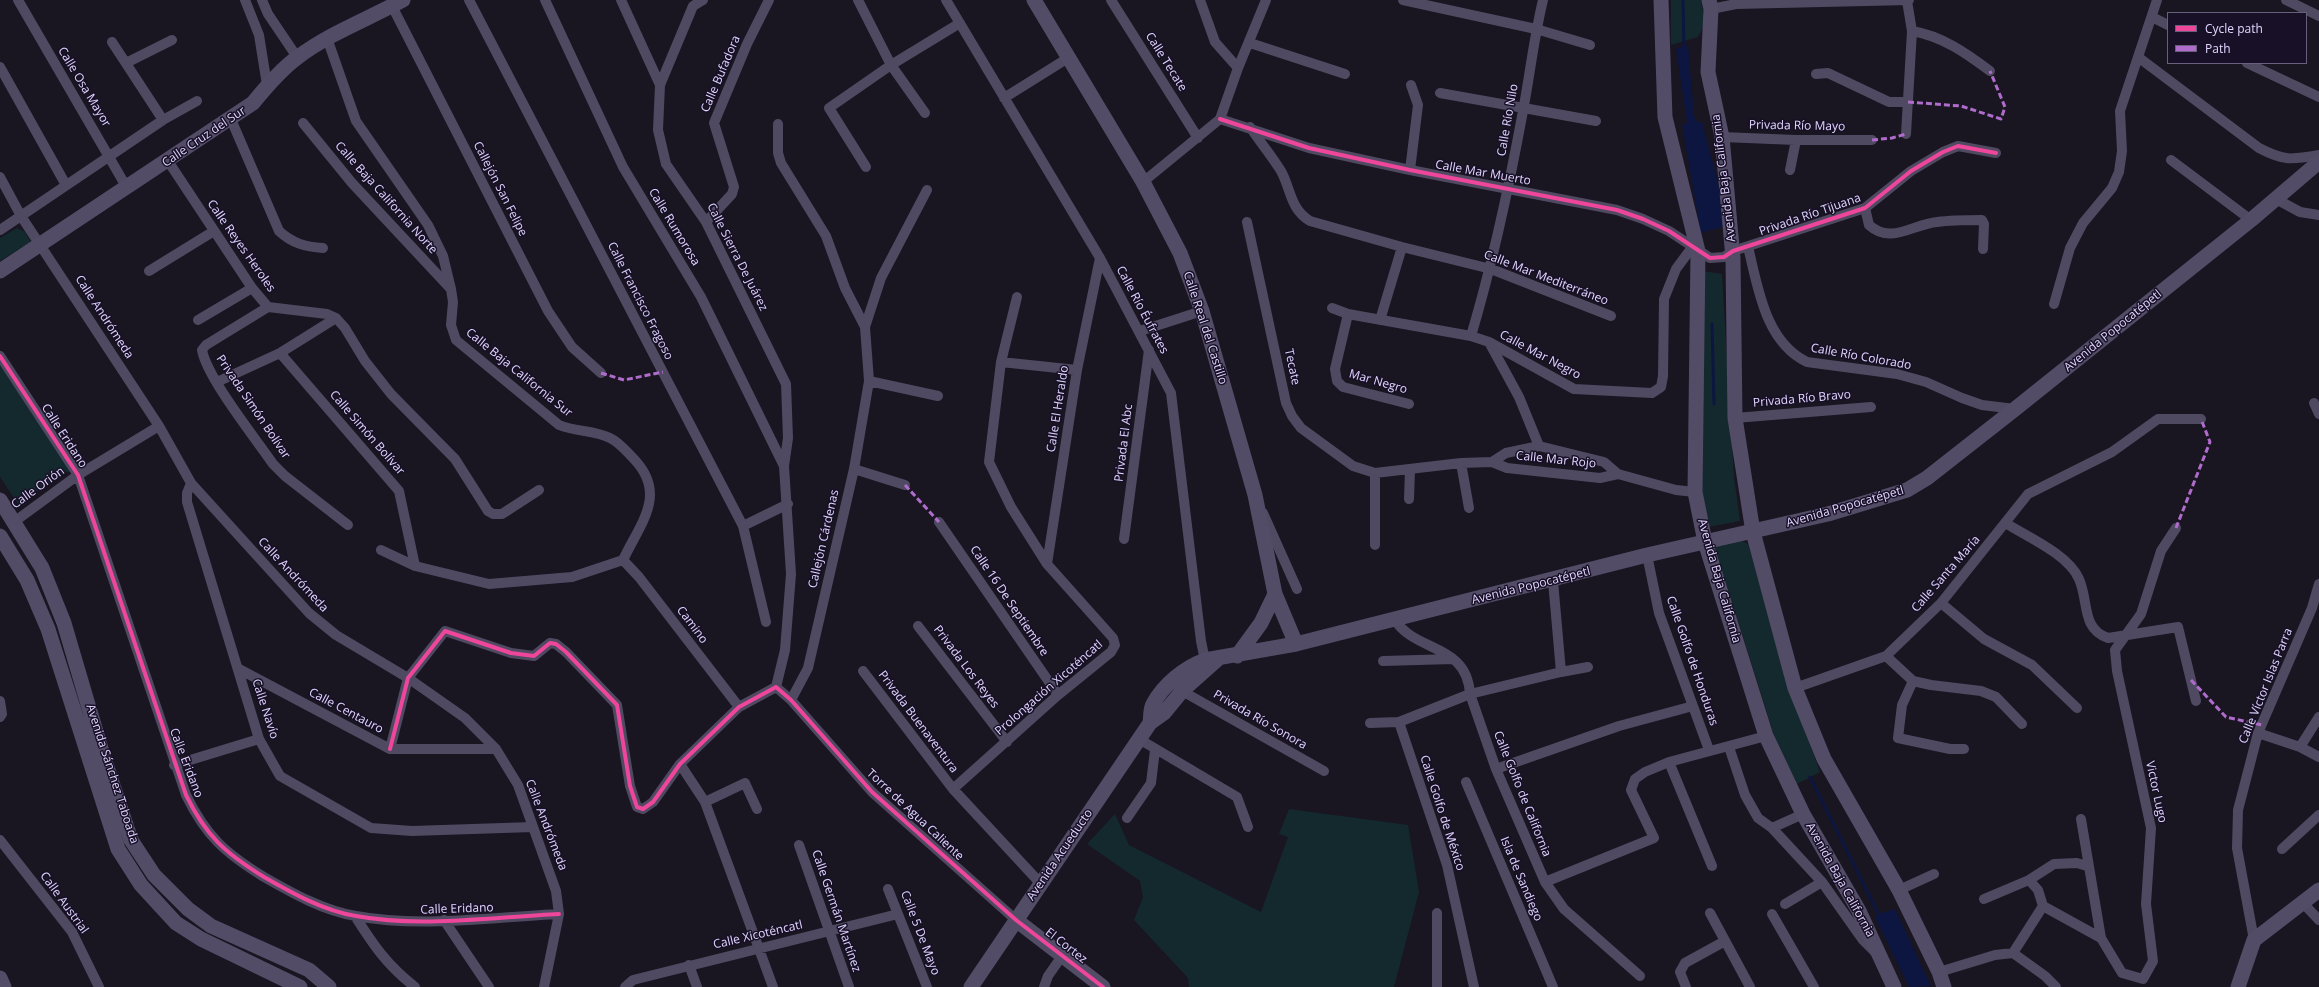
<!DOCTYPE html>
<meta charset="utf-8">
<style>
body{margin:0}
#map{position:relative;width:2319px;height:987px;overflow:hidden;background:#191521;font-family:"Open Sans",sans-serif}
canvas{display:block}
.legend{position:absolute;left:2167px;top:12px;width:140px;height:52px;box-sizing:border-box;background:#171026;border:1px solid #685f7c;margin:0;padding:5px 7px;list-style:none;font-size:12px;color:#e1d5fe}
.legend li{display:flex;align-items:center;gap:8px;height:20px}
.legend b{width:20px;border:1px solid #685f7c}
</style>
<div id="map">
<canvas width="2319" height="987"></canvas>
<ul class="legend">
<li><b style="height:5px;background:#ed469a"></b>Cycle path</li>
<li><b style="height:5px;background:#b06ccc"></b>Path</li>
</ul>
</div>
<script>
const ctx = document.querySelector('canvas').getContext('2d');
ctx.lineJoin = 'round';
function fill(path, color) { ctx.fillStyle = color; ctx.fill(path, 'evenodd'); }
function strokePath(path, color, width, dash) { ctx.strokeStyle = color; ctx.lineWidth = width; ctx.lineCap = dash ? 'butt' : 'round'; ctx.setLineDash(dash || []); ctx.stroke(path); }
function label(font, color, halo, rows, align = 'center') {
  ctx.font = font + ' "Open Sans",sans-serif'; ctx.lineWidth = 3; ctx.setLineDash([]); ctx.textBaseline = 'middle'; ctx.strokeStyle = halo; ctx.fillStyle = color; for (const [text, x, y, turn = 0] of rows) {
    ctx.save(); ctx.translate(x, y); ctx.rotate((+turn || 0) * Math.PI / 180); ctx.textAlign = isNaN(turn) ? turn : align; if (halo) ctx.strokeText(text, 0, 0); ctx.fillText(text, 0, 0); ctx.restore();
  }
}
const green = new Path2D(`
 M1671,0H1701L1705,23L1698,37L1671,45Z
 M17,228L25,232L31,242L0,261V238Z
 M1703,271L1722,274L1734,477L1740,521L1708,527L1701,487Z
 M0,364L72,472H66L18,504L0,477Z
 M1739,539L1748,544L1793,697L1820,772L1797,784L1775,738L1728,589L1713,551L1715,545Z
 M1289,809L1408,825L1419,892L1394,987H1189L1188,978L1134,920L1143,897L1140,881L1087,844L1115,814L1129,845L1261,912L1288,837L1279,834Z`);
const water = new Path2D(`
 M1688,45L1694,115L1697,122H1702L1729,225L1701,233L1682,125L1687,123L1676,49Z
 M1895,909L1931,986L1909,987L1875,917L1879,914Z`);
const stream = new Path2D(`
 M1683,0L1684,50
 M1712,324L1714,404
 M1810,777L1880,917`);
const street = new Path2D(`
 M18,0L127,188
 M245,0L259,35L267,85
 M262,0L268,14L297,57
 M469,0L743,526L766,622
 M545,0L623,167L701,297L784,466
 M621,0L660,85L658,130L666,164L706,222L786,384L788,438L784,466L791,574L785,650L776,687
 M858,0L891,65L925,113
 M946,0L1100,258L1171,393L1201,641L1206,665
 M1111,0L1198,138
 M1200,0L1215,42L1238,68
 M1403,0L1536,29L1590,45
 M2286,0L2319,16
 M392,6L548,311L572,347L601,373
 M1711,9L1736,4L1909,0
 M2152,17L2168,25
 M1912,31C1942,36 1966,53 1990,71
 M327,38L356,121L428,225L443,256L451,289L453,302L451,325L456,340L559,425C576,432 594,430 610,438C619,442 626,451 633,458C668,494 641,522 623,560
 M112,42L163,120
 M1250,43L1345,74
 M2138,57L2259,148C2284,161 2291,160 2319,155
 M126,63L172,40
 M2247,63L2319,97
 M0,67L66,185
 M1816,74L1828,73L1889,102H1908
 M660,85L693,6L703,0
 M1440,93L1596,121
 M1004,98L1068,58
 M230,117L279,231C292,243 305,247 323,248
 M1220,119L1309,148L1410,170L1617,210L1643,219L1669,231L1710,258L1724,257L1733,251L1865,208L1911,171L1943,152L1958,146L1996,153
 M303,123L352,183L450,288
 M778,124V153L781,163L826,236L845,288L865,327
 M1250,127C1260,142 1272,156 1281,171C1291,189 1290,209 1310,221L1402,247L1491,269L1611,316
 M1906,134L1912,31L1907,1
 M1722,137L1796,140H1872
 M2171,160L2251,220
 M168,161L252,288L268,307L327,314L336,318L345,328L365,361L391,394L455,459L488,511L493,514H502L539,490
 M866,167L829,108L891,65L960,23
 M1410,170L1418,105L1411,85
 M1790,170L1796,140
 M0,177L21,216L159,426L191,483L309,613L336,635L408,678L465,718L496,749L518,785L556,891L559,914L544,987
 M1143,182L1220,119L1238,68L1266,0
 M2276,199L2300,212L2319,215
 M1865,208L1869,225C1891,245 1913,224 1937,222C1952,220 1967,220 1982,220L1984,224L1983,249
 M706,222L732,194L734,187L714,123L747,44L769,0
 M1247,222L1286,403L1292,416L1301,428L1353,466L1375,473L1461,463L1492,462L1506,453L1539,446L1604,462L1618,474L1676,490L1695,492
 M0,230L163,120L197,101
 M1748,247C1758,287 1765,342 1807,362L1897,374L1926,382L1962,398L1982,405L2015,409
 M149,271L214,231
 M2054,304L2070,248L2083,223L2112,188L2119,172L2122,151L2120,111L2157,0
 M268,307L206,345L202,350C207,378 256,439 273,464L285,476L348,525
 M1332,308L1348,314L1471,336L1489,342L1574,389L1652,393L1661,387L1663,376L1664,299L1676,269L1693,246
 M1348,314L1335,369L1337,381L1343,387L1409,404
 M198,320L252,288
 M1380,320L1402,247
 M1140,331L1202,311
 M1471,336C1493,262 1509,187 1523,111C1530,74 1534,37 1543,0
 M1489,342L1519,397L1539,446
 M280,353L399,491L415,566
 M0,356L78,475L186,795C206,836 225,853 264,877C292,893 324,911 356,916C421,928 493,917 559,914
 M1001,362L1077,370
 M869,381L938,396
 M217,382L280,353L336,318
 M2314,403L2319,414
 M1735,418L1871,407
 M1492,462L1507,468L1600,478L1618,474
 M1461,463L1469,508
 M854,469L905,485
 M1375,473V545
 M191,483L187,493V502L259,739L280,776L371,828L412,831L533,827
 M1409,499L1410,470
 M1263,513L1297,589
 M14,522L78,475L159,426
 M939,522L1058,695
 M2007,524C2028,537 2069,555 2079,579C2089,601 2081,629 2108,638L2178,627L2196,701
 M743,526L788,504
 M1124,539L1149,350
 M381,550L415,566L489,584L572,577L623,560
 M1647,555L1659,613L1709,750
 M623,560L639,577L739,707
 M1047,564L1077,370L1100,258
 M1553,581L1561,672
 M1941,603L1984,639L2032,665L2077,708
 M1395,620C1416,653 1467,643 1470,694L1496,769L1545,882L1564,909L1640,976
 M918,626L1007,742
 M1886,656L1913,681L1931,685L1981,691L1996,697L2022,724
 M1383,661L1453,659
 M239,669L390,749H496
 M863,671L953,789L1041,884
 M1913,681L1902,705L1898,738L1950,749H1964
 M1795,688L1886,656L1941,603L2028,494L2112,452L2158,419H2201
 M1182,691L1324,771
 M791,700L808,668L854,469L869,381L865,327L881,278L927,190
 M0,701L2,714L0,717
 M1399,722L1447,865L1474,987
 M1370,723L1399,722L1470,694L1561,672L1588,667
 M2258,733L2300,747L2319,757
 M1139,739L1237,797L1248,827
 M1729,747L1745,795L1758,818L1772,828L1822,882L1863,940L1874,951
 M2300,747L2319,717
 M390,749L408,678L445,631L511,653L534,656L550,643L556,644L566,652L617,705L630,786L637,807L643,809L653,802L680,764L739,707L776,687L791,700L872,792L1016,920
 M1669,762L1712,866
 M680,764L705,802L773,987
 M174,765L259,739
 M1496,769L1619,726L1693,706
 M1466,782L1553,987
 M953,789L1058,695L1111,652L1115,645L1113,638L1047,564L1011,507L989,462L1001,362L1017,297
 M705,802L745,783L757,809
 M1127,818L1151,783L1155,750
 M2081,819L2101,938
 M1772,828L1803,814
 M0,840L72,932L99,987
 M799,845L849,987
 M2282,849L2319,815
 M1545,882L1654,838L1631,790L1635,779L1645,772L1669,762L1766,736
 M888,889L927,987
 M1899,890L1934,874
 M1984,899L2029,880L2054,864L2077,863L2087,866
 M2303,903L2319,920
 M1785,904L1822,882
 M2043,906L2101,938L2122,973L2143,979L2153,961L2146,904L2151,828L2117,671L2115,650L2141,614L2161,551L2176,528
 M1710,913L1750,987
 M1772,914L1814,987
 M355,916C374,946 387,965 415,987
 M444,920L489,987
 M2254,940L2237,848L2238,810L2258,733L2312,608L2319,584
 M2013,953L2045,976L2056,987
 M689,965L697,987
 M1939,972L1995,955L2013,953L2043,906L2038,890L2029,880
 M625,987L633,980L898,914
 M1044,987L1048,976L1062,956
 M1437,987V913
 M1686,987L1680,972L1685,963L1725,941`);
const secondary = new Path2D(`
 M1034,0L1143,182L1180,253L1202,311L1255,495L1275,594L1296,644
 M1661,0L1665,117L1698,251L1695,492L1705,542L1766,736L1803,814L1859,911L1894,987
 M1709,0L1711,9L1708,72L1722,137L1733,258L1735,418L1753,532L1795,688L1824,759L1899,890L1939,972L1944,987
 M0,271L253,103C266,87 281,69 298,57C330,33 368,19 403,0
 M0,500L42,568L64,623L102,752L131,840L154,875L188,909L211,926L309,970L329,987
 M0,536L27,580L48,629L118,849L141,885L176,923L201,939L300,987
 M1237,656L1261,623L1275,594
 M1150,723C1151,717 1150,709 1153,704C1164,684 1184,668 1205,660L1296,644L1647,555L1828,514L1907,490L1927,478L2015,409L2251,220L2319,162
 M1016,920L1103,987
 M0,978L4,987
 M971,987L1150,723L1164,713L1182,691L1218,659
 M2238,987L2254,940L2319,890`);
const quiet = new Path2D(`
 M1908,102L1961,106L2001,119L2005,107L1990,71
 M1872,140L1892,138L1906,134
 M601,373L624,380L663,372
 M905,485L939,522
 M2176,528L2210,442L2201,419
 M2191,680L2226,717L2262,725`);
const cycleway = new Path2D(`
 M1220,119L1309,148L1410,170L1617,210L1643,219L1669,231L1710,258L1724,257L1733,251L1865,208L1911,171L1943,152L1958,146L1996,153
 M0,356L78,475L186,795C206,836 225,853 264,877C292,893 324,911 356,916C421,928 493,917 559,914
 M390,749L408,678L445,631L511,653L534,656L550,643L556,644L566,652L617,705L630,786L637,807L643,809L653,802L680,764L739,707L776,687L791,700L872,792L1016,920L1103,987`);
const streetNames = [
 ["Calle Tecate",1166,62,58],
 ["Calle Bufadora",721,74,-67],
 ["Calle Osa Mayor",84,87,59],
 ["Calle Río Nilo",1508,120,-80],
 ["Privada Río Mayo",1797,126,1],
 ["Calle Cruz del Sur",204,137,-34],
 ["Calle Mar Muerto",1483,173,10],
 ["Avenida Baja California",1724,178,-97],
 ["Callejón San Felipe",500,189,63],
 ["Calle Baja California Norte",386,198,48],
 ["Privada Río Tijuana",1810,215,-19],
 ["Calle Rumorosa",674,227,59],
 ["Calle Reyes Heroles",241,246,55],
 ["Calle Sierra De Juárez",737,257,63],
 ["Calle Mar Mediterráneo",1546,278,21],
 ["Calle Francisco Fragoso",640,301,63],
 ["Calle Río Éufrates",1142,310,62],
 ["Calle Andrómeda",104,317,57],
 ["Calle Real del Castillo",1205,328,72],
 ["Avenida Popocatépetl",2113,331,-39],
 ["Calle Mar Negro",1540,355,28],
 ["Calle Río Colorado",1861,357,10],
 ["Tecate",1292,367,78],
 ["Calle Baja California Sur",519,373,39],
 ["Mar Negro",1378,382,16],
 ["Privada Río Bravo",1802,399,-5],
 ["Privada Simón Bolívar",253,407,56],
 ["Calle El Heraldo",1058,409,-81],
 ["Calle Simón Bolívar",367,433,49],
 ["Calle Eridano",64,436,57],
 ["Privada El Abc",1124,443,-83],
 ["Calle Mar Rojo",1556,460,6],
 ["Calle Orión",38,488,-36],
 ["Avenida Popocatépetl",1845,507,-16],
 ["Callejón Cárdenas",824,539,-77],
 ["Calle Santa María",1946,574,-49],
 ["Calle Andrómeda",293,575,47],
 ["Avenida Baja California",1719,581,74],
 ["Avenida Popocatépetl",1531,586,-14],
 ["Calle 16 De Septiembre",1009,601,56],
 ["Camino",692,625,53],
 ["Calle Golfo de Honduras",1692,661,71],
 ["Privada Los Reyes",966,667,53],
 ["Calle Víctor Islas Parra",2266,686,-68],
 ["Prolongación Xicoténcatl",1049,688,-41],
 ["Calle Navío",265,709,72],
 ["Calle Centauro",346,711,28],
 ["Privada Río Sonora",1260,720,30],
 ["Privada Buenaventura",918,722,53],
 ["Calle Eridano",186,763,69],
 ["Avenida Sánchez Taboada",112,774,72],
 ["Victor Lugo",2156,792,78],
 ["Calle Golfo de California",1522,794,68],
 ["Calle Golfo de México",1442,813,72],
 ["Torre de Agua Caliente",915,815,43],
 ["Calle Andrómeda",546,825,69],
 ["Avenida Acueducto",1060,855,-56],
 ["Isla de Sandiego",1521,879,67],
 ["Avenida Baja California",1840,880,61],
 ["Calle Austrial",64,903,54],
 ["Calle Eridano",457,909,-2],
 ["Calle Germán Martínez",836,911,71],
 ["Calle 5 De Mayo",920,933,69],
 ["Calle Xicoténcatl",758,935,-13],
 ["El Cortez",1066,946,38]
];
fill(green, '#14292e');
fill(water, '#0c1640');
strokePath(stream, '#0c1640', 3);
strokePath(street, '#4f4a61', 10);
strokePath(secondary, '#534c67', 15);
strokePath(quiet, '#b06ccc', 3, [6, 3]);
strokePath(cycleway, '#ed469a', 4);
label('12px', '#e1d5fe', '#171026', streetNames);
</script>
